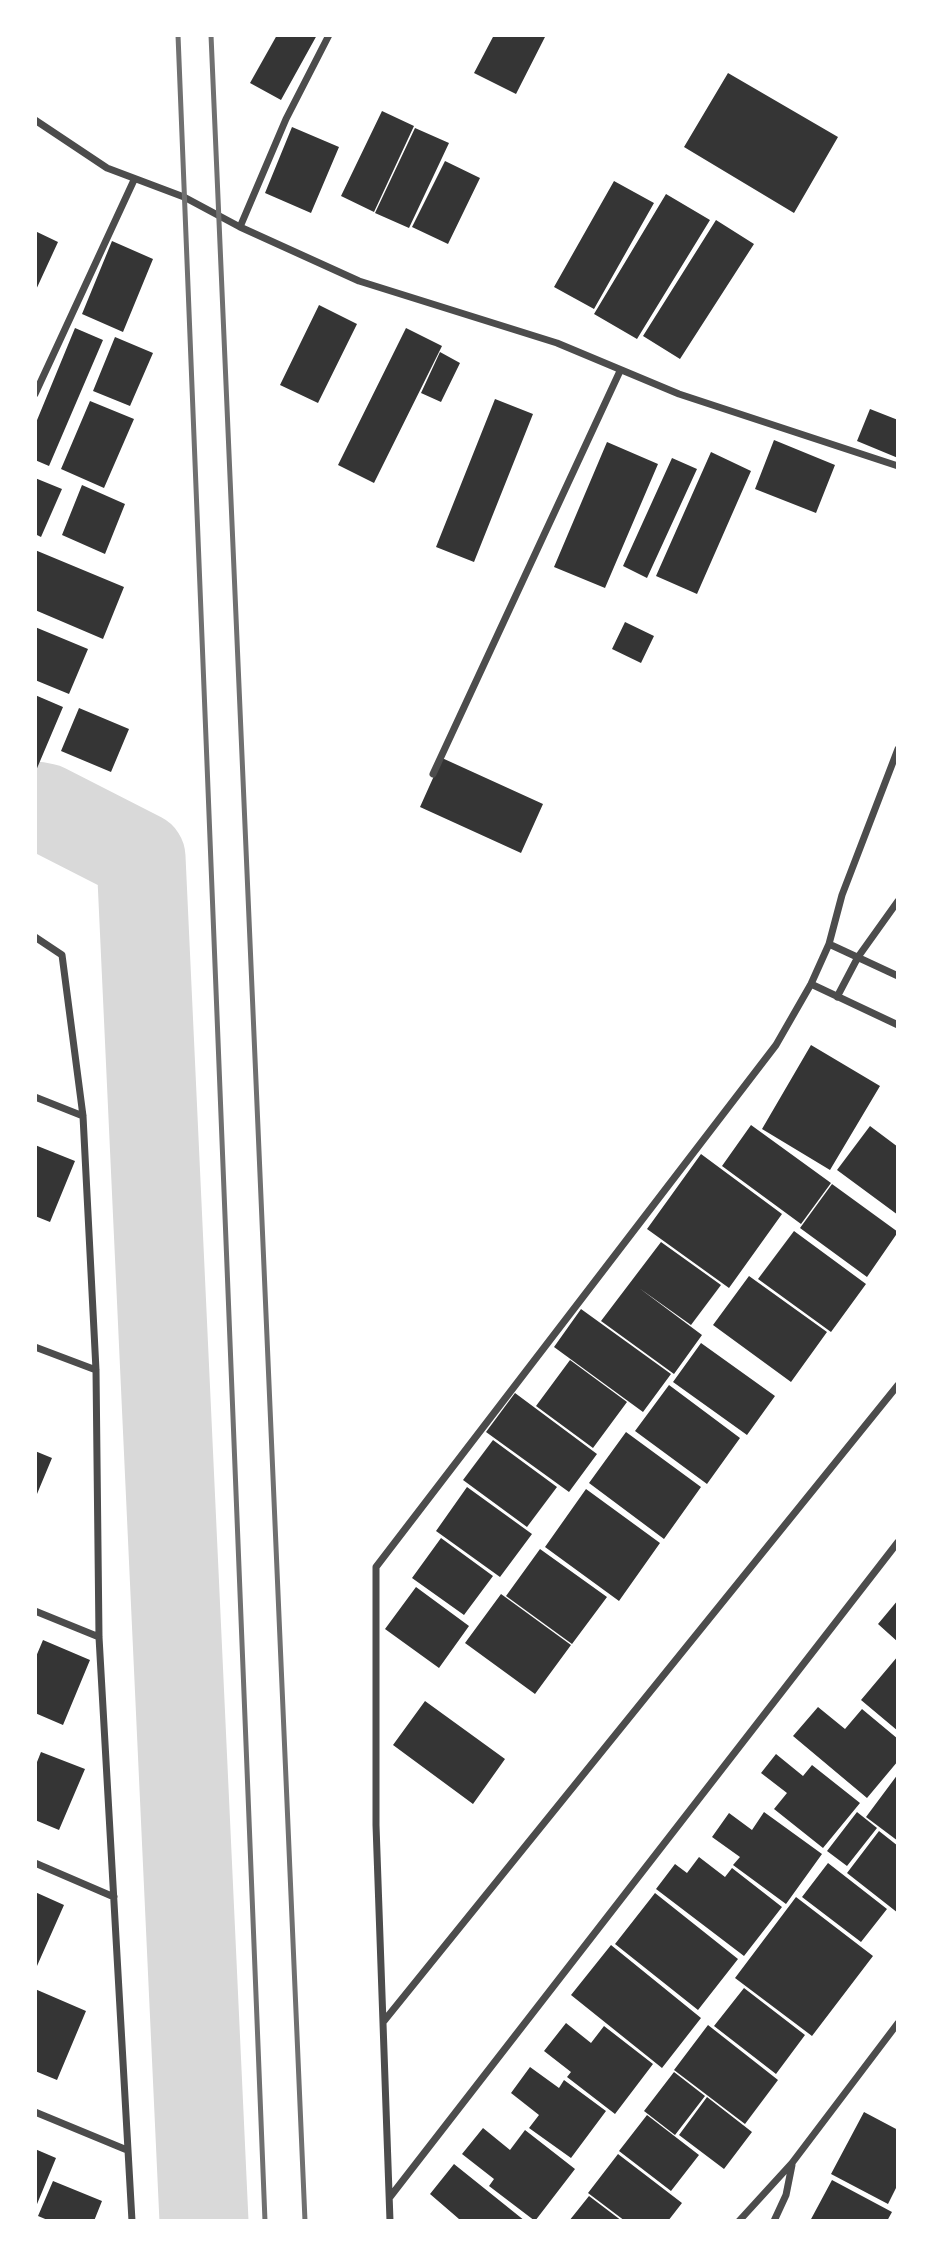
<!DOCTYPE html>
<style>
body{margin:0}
#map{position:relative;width:933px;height:2256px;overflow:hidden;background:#fff;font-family:"Public Sans",sans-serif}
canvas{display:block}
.frame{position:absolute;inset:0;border:37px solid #fff;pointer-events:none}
</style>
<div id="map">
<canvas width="933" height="2256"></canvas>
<div class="frame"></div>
</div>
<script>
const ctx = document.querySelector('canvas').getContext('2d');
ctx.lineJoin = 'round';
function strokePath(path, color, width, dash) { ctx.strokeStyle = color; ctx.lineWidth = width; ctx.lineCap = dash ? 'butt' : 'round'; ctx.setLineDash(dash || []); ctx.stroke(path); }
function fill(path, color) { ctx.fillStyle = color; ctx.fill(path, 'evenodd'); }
const river = new Path2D(`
 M35,806L45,808L141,857L204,2221`);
const building = new Path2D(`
 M277,35H317L281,100L250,83Z
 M494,35H546L516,94L474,73Z
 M728,73L838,137L794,213L684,147Z
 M382,111L414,126L374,212L341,196Z
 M292,127L339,147L311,213L265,193Z
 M415,128L449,143L409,228L375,213Z
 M445,161L480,178L448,244L412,227Z
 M614,181L654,203L594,309L554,287Z
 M666,194L710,220L637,339L594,314Z
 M716,220L754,244L680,359L643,336Z
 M35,231L58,242L35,292Z
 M112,241L153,259L123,332L82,314Z
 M319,305L357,324L318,403L280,385Z
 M75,328L103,340L49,466L35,460V425Z
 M406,328L442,346L374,483L338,465Z
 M115,337L153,353L130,406L93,391Z
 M440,352L460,363L441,402L421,393Z
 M495,399L533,414L474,562L436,547Z
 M90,401L134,419L104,488L61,469Z
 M870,409L898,420V458L857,441Z
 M774,440L835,465L816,513L755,489Z
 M607,442L658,464L605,588L554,567Z
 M711,452L751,471L697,594L656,576Z
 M672,458L697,469L647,578L623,566Z
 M35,478L62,489L41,537L35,534Z
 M82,485L125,504L105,554L62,535Z
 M35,550L124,587L103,639L35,610Z
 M625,622L654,636L641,663L612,649Z
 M35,627L88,649L69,694L35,680Z
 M35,695L63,707L35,773Z
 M79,708L129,729L111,772L61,751Z
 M442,758L543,804L521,853L420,807Z
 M811,1045L880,1086L830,1170L762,1129Z
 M751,1125L831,1183L801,1224L722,1166Z
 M870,1126L898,1147V1215L837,1170Z
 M35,1145L75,1161L50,1222L35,1216Z
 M701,1154L782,1214L729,1288L647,1229Z
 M832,1184L898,1232L867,1277L800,1228Z
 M794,1231L866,1284L831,1332L758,1279Z
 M661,1242L721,1285L691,1325L639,1288L702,1335L674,1374L601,1321Z
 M749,1276L827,1332L791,1382L713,1325Z
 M581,1309L671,1374L643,1412L554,1347Z
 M701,1343L775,1396L747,1435L673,1382Z
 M570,1360L627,1402L593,1448L536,1406Z
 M669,1385L740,1438L707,1484L635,1431Z
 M515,1393L597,1454L569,1492L486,1432Z
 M626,1432L701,1487L664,1539L589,1483Z
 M493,1440L557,1487L527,1527L463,1480Z
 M35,1451L52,1458L37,1494L35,1493Z
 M467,1487L532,1534L500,1577L436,1531Z
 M586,1489L660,1543L619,1601L545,1547Z
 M441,1538L493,1576L464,1615L412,1578Z
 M540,1549L607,1597L572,1644L506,1596Z
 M416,1587L469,1626L439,1668L385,1629Z
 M501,1594L571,1645L535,1694L465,1643Z
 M898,1600V1642L878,1624Z
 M43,1640L90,1660L63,1725L35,1713V1659Z
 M898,1656V1731L861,1700Z
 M425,1701L505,1759L473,1804L393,1745Z
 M818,1707L845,1729L862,1709L898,1739V1761L867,1798L793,1736Z
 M41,1752L85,1769L59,1830L35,1820V1767Z
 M776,1754L803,1776L812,1765L860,1803L823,1848L774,1809L787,1793L761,1773Z
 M898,1774V1841L866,1817Z
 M764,1812L822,1854L786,1904L733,1865L740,1857L712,1837L729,1813L752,1830Z
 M857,1812L877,1828L847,1866L827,1851Z
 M879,1831L898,1846V1913L847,1873Z
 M699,1857L725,1877L732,1868L782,1907L744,1956L656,1889L675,1864L687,1873Z
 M828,1863L887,1909L861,1942L802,1897Z
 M35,1892L64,1905L37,1966L35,1965Z
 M655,1893L738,1959L698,2010L615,1944Z
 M796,1897L873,1956L812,2036L735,1978Z
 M611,1945L701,2018L662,2068L571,1995Z
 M744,1988L805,2035L776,2074L714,2026Z
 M35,1989L86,2011L57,2080L35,2071Z
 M566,2023L591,2043L604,2026L653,2064L615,2114L567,2077L571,2072L544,2051Z
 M708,2025L778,2080L745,2124L674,2070Z
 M530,2067L559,2088L564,2080L606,2111L571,2158L529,2128L539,2115L511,2093Z
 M674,2072L705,2096L675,2135L644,2111Z
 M707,2097L752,2132L724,2169L679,2135Z
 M864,2112L898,2130V2184L888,2204L831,2174Z
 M647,2115L699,2155L671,2191L619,2151Z
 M483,2128L510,2150L525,2130L575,2169L535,2221L489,2186L494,2179L462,2154Z
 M35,2149L56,2158L35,2209Z
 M618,2154L682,2203L668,2221H625L588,2193Z
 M454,2164L525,2221H458L459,2219L430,2194Z
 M832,2180L892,2212L887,2221H810Z
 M53,2181L102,2201L94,2221H50L38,2216Z
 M589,2196L622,2221H569Z`);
const minor = new Path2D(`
 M35,120L107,168L184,197L240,227L359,281L557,343L679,394L898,466
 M240,227L286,119L329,35
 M35,394L134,180
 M433,774L620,371
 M35,937L62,955L83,1116L96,1370L99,1637L132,2221
 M829,944L898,976
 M811,984L898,1025
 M837,997L858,957L898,901
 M35,1097L83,1116
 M35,1347L96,1370
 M35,1611L99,1637
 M35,1863L114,1897
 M384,2021L898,1385
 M35,2112L127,2150
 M390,2197L898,1542
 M390,2221L376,1825V1567L776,1045L811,984L829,944L842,895L898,749
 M739,2221L792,2163L898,2023
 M774,2221L786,2195L792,2165`);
const rail = new Path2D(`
 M178,35L265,2221
 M211,35L305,2221`);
strokePath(river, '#d9d9d9', 89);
fill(building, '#353535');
strokePath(minor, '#4c4c4c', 7);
strokePath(rail, '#707070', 5);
</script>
